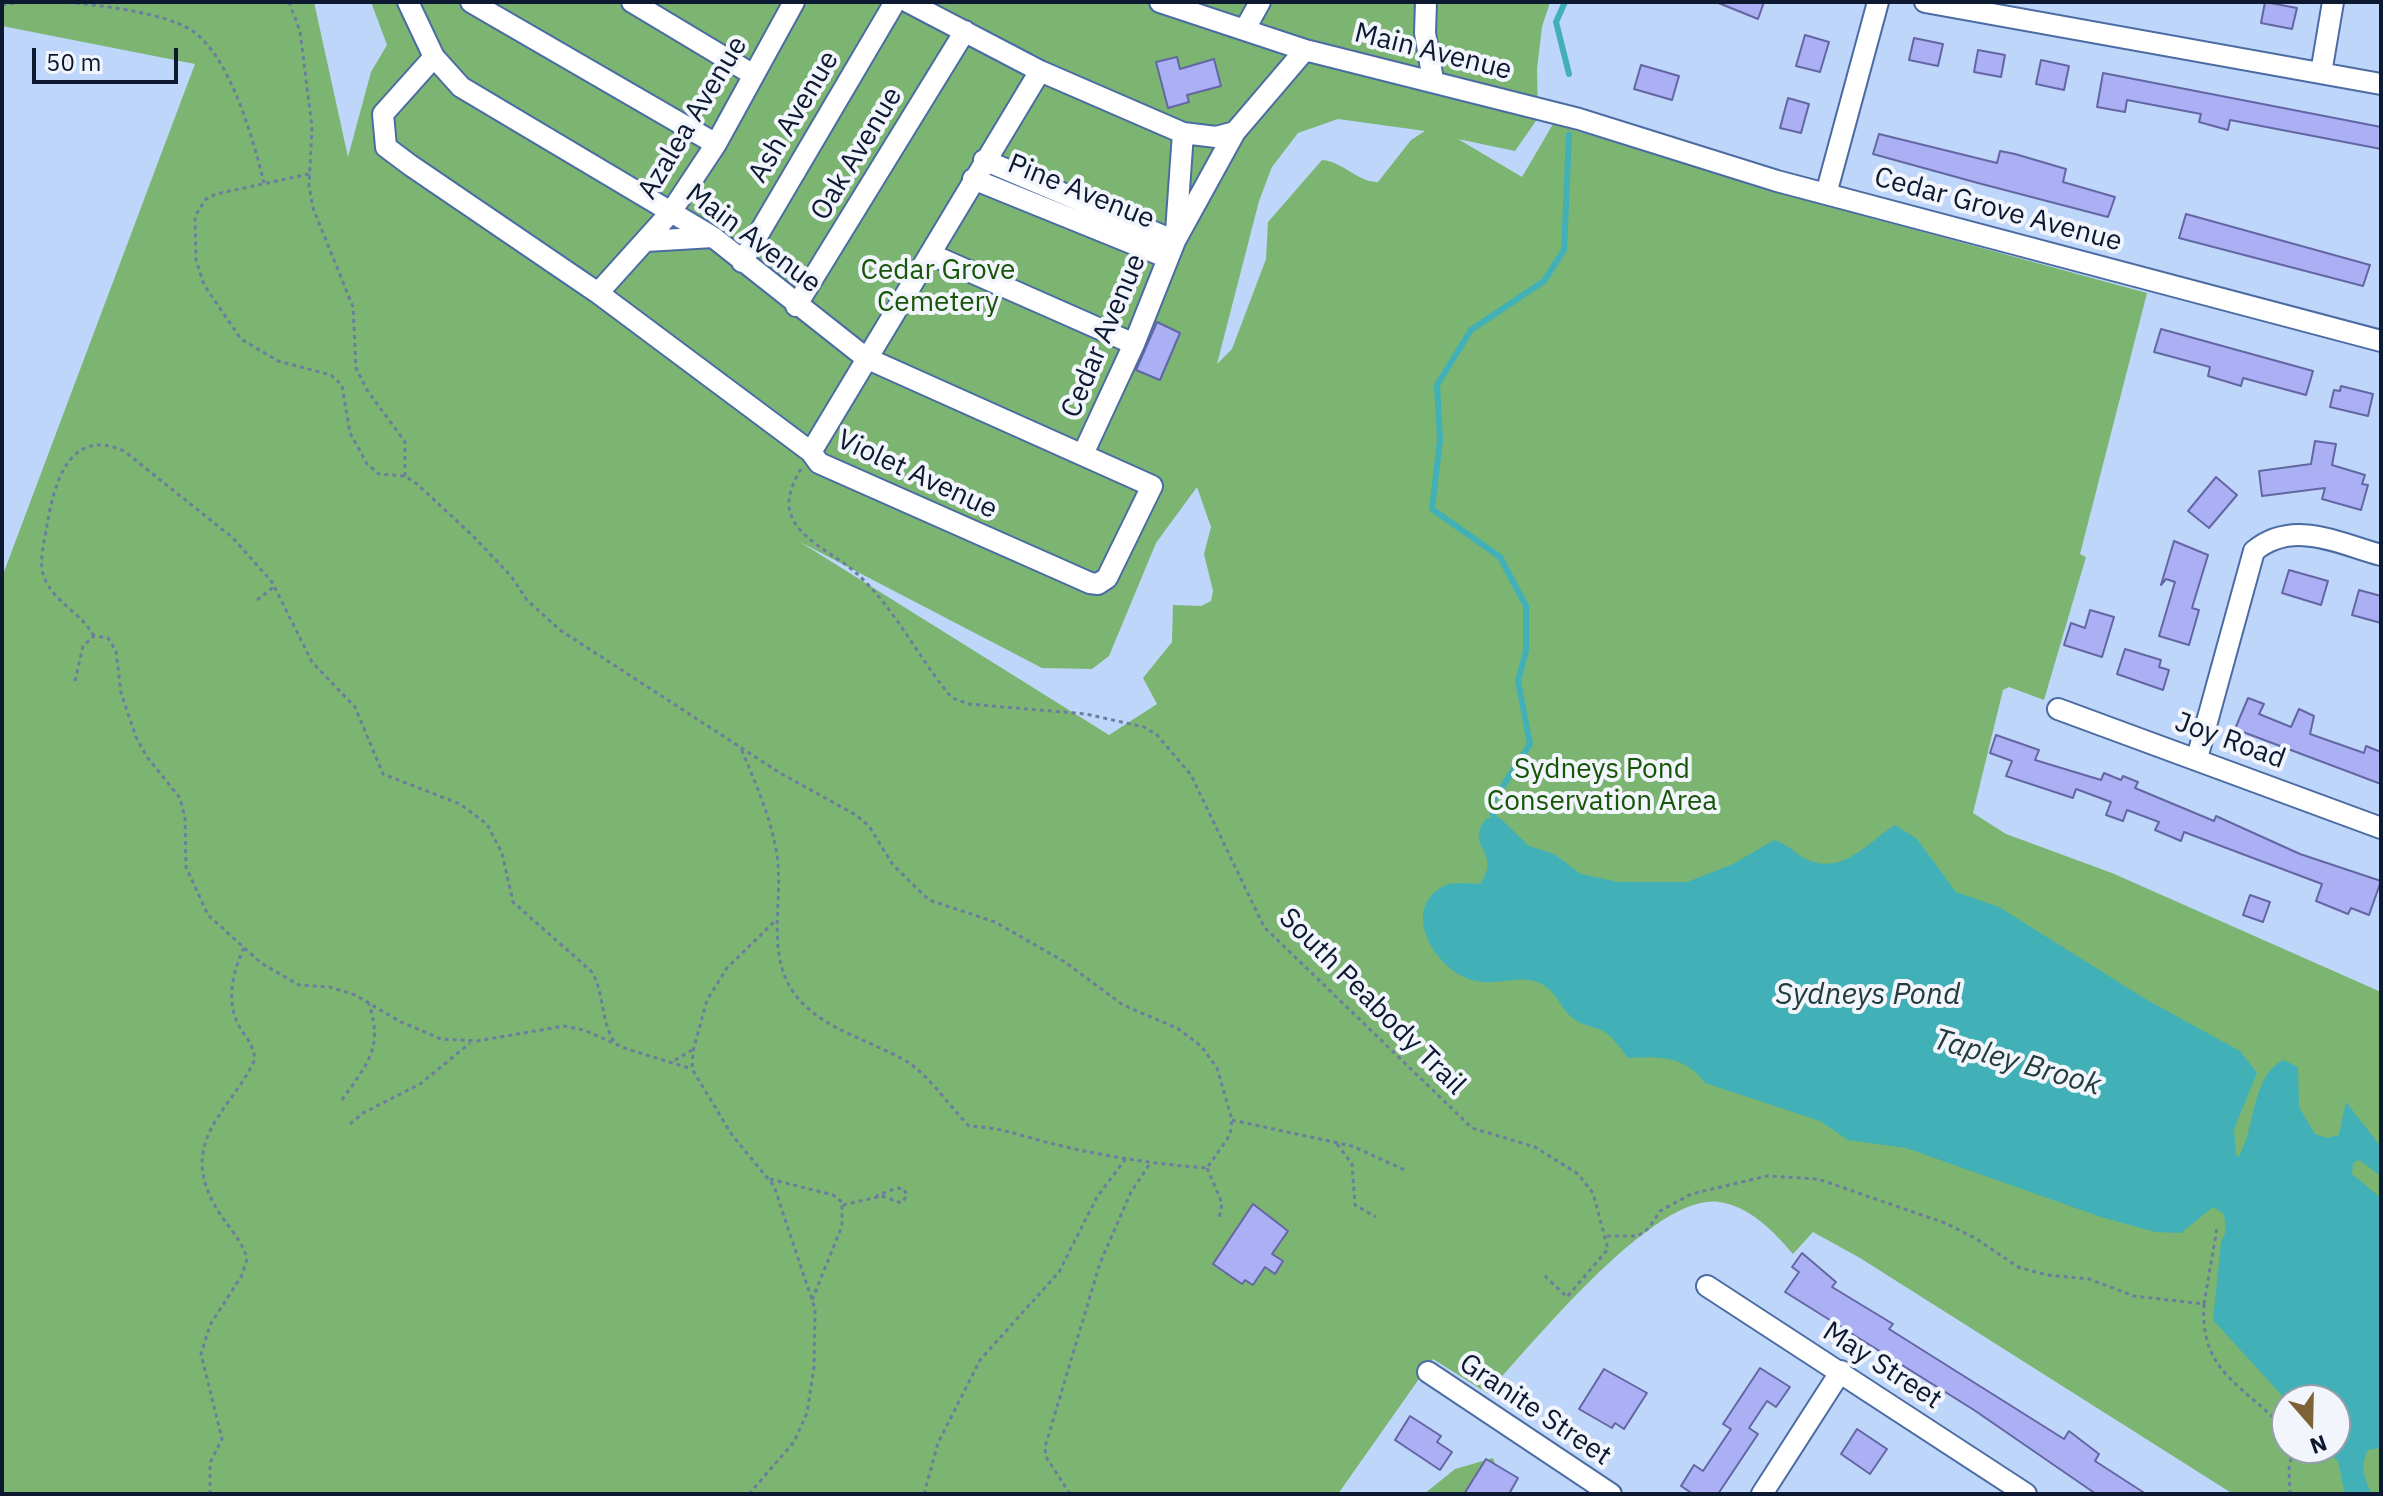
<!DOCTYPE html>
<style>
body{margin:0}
#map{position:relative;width:2383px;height:1496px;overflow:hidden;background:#bfd6fb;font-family:"IBM Plex Sans",sans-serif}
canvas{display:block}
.frame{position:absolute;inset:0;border:4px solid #0d1930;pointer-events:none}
.north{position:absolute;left:2271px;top:1384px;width:80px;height:80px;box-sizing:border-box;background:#f2f6fc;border:2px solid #969eaa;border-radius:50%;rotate:160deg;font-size:22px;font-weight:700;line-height:32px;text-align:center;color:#0d1930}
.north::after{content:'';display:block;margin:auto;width:28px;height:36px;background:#7c6234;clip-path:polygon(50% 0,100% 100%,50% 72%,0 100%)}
.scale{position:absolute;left:32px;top:48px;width:146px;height:36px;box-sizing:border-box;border:4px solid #0d1930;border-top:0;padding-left:10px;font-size:24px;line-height:28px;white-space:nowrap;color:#0d1930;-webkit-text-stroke:6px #f2f6fc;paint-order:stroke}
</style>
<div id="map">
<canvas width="2383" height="1496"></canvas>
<div class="frame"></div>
<div class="north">N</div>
<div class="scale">50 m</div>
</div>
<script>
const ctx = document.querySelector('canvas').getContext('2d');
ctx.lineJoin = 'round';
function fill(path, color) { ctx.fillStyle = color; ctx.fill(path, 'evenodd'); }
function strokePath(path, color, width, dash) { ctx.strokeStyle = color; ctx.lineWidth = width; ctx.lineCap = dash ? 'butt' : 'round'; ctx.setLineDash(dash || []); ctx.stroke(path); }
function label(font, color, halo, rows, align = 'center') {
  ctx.font = font + ' "IBM Plex Sans",sans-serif'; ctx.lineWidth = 8; ctx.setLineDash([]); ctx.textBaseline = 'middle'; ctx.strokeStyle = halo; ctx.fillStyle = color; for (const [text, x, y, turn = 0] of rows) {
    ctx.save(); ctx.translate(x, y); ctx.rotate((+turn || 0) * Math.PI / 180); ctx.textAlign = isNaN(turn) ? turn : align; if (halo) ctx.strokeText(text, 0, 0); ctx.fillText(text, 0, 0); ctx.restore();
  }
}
const green = new Path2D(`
 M2,2H314L348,157L371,72L387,45L371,2H1550L1542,27L1537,69L1538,118L1515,151L1458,139L1522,177L1553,124L1872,218L2147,293L2080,554L2086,557L2044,700L2009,687L2003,690L1973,813L2006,834L2112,873L2381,992V1494H2233L1860,1258L1813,1232L1793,1254C1774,1232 1750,1206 1719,1202C1654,1192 1531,1346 1487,1393L1433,1359L1338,1494H2V577L195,64L2,26ZM1338,119L1425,131L1411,140L1378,182C1357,182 1344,162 1322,160L1268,222L1266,259L1232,349L1217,364L1259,201L1272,167L1298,133ZM1197,487L1211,527L1204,554L1213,591L1211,601L1201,606L1173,605L1172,642L1143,678L1157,704L1109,735L800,542L1042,668L1092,669L1109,656L1156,543ZM2287,1400H2335V1448H2287Z
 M1493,1458L1499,1475L1496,1494H1424L1455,1469Z`);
const water = new Path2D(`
 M1487,818H1500L1529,846L1554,854L1581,874L1618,882H1687L1733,864L1774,840C1789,845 1793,852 1806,859C1842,876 1867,843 1895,825L1917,839L1956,892L1999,907L2147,1000L2240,1051L2257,1073L2234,1129L2236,1155L2239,1156C2256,1126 2251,1077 2283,1060L2298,1067L2299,1107L2315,1134L2327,1138L2339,1135L2346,1102L2381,1147V1176L2359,1160L2353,1163L2352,1174L2381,1198V1448L2368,1450C2360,1464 2364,1477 2370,1491L2377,1494H2345L2338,1461L2323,1448H2335V1400L2287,1401L2213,1320L2221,1242L2226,1231L2224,1214L2213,1207L2181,1233L2155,1232L2101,1217L1906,1148L1848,1140L1820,1121L1705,1083C1686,1056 1659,1056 1628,1058C1621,1050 1613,1036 1603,1031C1592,1026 1580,1025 1570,1016C1560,1006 1556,992 1542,984C1521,973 1498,986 1476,981C1438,974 1397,910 1444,886C1453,881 1469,884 1480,884C1504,851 1462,847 1487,818Z`);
const stream = new Path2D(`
 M1565,2L1556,22L1569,74
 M1496,823L1490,806L1530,744L1518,681L1526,651V606L1500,557L1432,509L1440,440L1437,385L1471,330L1544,281L1564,250L1569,135`);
const building = new Path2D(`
 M1716,2H1764L1758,19Z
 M2265,2L2297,8L2292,29L2261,23Z
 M1805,35L1829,42L1820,72L1796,66Z
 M1914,38L1943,44L1938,66L1909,60Z
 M1978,50L2005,55L2001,77L1974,72Z
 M1177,57L1180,69L1214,59L1221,86L1187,95L1189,102L1168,108L1156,62Z
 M2041,60L2069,66L2064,90L2036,84Z
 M1641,65L1679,76L1672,100L1634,89Z
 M2103,73L2381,127V149L2230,120L2228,130L2199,122L2201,114L2127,100L2125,112L2097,107Z
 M1788,98L1809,104L1801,133L1780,128Z
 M1879,134L1997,163L2000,151L2015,154L2066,169L2063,182L2115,197L2108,217L1978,183L1873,154Z
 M2186,214L2370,265L2363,286L2179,238Z
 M1157,322L1180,333L1160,380L1136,370Z
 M2161,329L2313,371L2306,395L2243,378L2241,386L2208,376L2210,367L2154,352Z
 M2341,386L2373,394L2368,416L2330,407L2334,390L2340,391Z
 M2315,441L2336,444L2332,465L2365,475L2362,484L2368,485L2361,510L2322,499L2325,488L2262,496L2259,471L2311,464Z
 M2216,477L2237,495L2209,528L2188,511Z
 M2174,541L2208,555L2192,608L2199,610L2189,645L2159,636L2175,582L2166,579L2161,585Z
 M2289,570L2328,581L2321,605L2282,593Z
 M2359,590L2381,596V623L2352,615Z
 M2090,610L2114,617L2102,657L2064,645L2071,623L2085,628Z
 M2125,649L2161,660L2159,667L2169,670L2163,690L2117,674Z
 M2248,698L2264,704L2259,714L2291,727L2299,709L2314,716L2310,734L2364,753L2366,746L2381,752V784L2235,729Z
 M1996,735L2039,750L2035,760L2101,780L2104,773L2121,780L2123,776L2138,782L2135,788L2214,821L2216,816L2300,854L2381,881L2369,915L2351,908L2348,914L2316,901L2322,884L2184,832L2181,841L2155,830L2159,822L2127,810L2123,821L2106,815L2111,802L2076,789L2073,798L2006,776L2012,761L1990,753Z
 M2250,895L2270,902L2263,922L2243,915Z
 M1253,1204L1288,1231L1272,1254L1283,1261L1275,1274L1265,1267L1253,1285L1245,1280L1242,1284L1213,1264Z
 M1802,1253L1836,1282L1832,1287L1893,1324L1889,1329L2064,1439L2069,1431L2099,1454L2095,1461L2146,1494H2096L1974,1410L1785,1292L1799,1272L1792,1267Z
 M1760,1368L1790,1387L1776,1407L1767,1401L1749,1428L1758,1434L1718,1494H1693L1681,1486L1694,1465L1703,1471L1731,1429L1723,1424Z
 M1604,1369L1647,1393L1624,1429L1615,1423L1612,1428L1579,1409Z
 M1410,1416L1441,1436L1437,1442L1452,1452L1440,1470L1395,1440Z
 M1857,1429L1887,1449L1870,1474L1841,1454Z
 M1486,1459L1518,1478L1509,1494H1464Z`);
const path = new Path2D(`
 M60,2C94,4 162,12 191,30C230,55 253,139 264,183
 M289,2L300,31L312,127L309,186L313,208L353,307L356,368L367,390L405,442V476
 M2,5L22,2
 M309,174L216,194L206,199L195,216L196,260L204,285L241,339L278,361L331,375L342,385L350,433L367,464L379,474L405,476L417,484L472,535L511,576L527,600L560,630L780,773L856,815L869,826L893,865L929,900L995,922L1065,962L1123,1005L1177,1028L1201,1046L1217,1068L1232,1120L1230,1135L1207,1168C1152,1164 1094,1155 1042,1141C1012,1133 1001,1128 969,1126C950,1107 929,1075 906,1061C870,1040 824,1030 797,997C764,956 784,903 777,855C771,817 755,782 740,746
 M801,469C793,482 785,500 791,515C800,540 836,555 855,572C894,606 918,658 952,698L969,704L1086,714L1144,727L1157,735L1191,775L1264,927L1472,1128L1535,1147L1578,1174L1593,1193L1608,1249L1567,1297L1542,1273
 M257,600L275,586
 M94,636C81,612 51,601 43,574C39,559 45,540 47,525C54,484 69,426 124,451L233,538L272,582L312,662L355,707L383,774L460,804L487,824L502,853L513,902L592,972C605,995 600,1020 615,1043
 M75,681L83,646L94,636L108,638L116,651L121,693L136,737L147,757L180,798L185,818L186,867L208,915L261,963L299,985L330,987L355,995L399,1021L441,1039L477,1041L564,1026L584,1030L627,1049L692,1069
 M675,1060L692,1050
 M342,1100C366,1065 384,1049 369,1004
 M1232,1120L1352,1146L1407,1171
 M350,1124L363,1113L420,1084L470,1043
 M1337,1144L1352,1164L1355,1205L1376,1217
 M1207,1168L1222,1203L1219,1219
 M770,1179L833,1195L842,1202V1226L812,1300
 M843,1205L882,1196L901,1203L907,1196L904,1189L897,1188L876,1196
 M1607,1236H1638L1649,1228L1660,1211L1691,1194L1767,1176L1818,1179L1945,1223L1975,1238L2018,1267L2047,1275L2089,1279L2134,1296L2204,1304L2217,1228
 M2204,1304C2199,1376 2249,1386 2287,1433
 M210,1494V1463L222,1439L201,1354L210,1325L242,1275L247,1259C242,1238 221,1220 212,1200C180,1138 234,1107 255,1059C253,1043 245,1037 238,1024C226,1000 233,971 244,948
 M749,1494L794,1442L807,1413L814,1367L815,1309L774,1186L732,1135L692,1069L693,1051L707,1000L727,968L776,920
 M924,1494L938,1443L980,1360L1059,1272L1097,1197L1127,1157
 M1070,1494L1046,1457L1045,1447L1100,1263L1131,1192L1151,1162
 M2290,1494L2289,1469L2293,1448`);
const minor = new Path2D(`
 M408,2L434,57L461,87L713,237L866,358L1152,486L1107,578L1098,584L1090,583L819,463L811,452L598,293L410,165L386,147L383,114L434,57
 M471,2L716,144
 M632,2L752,74
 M908,2L1040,71L1183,133L1216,137L1235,132
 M1160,2L1305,50L1579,119L1777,181L2381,341
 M1426,2L1425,33L1433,80
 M1925,2L2381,84
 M1245,29L1260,2
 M2321,73L2333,2
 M984,160L1175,241
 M973,179L1168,258
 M1826,194L1878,2
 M1176,232L1183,133
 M646,241L713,237
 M930,254L1134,344
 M742,262L895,2
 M598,293L671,212L716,144L794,2
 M796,306L965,31
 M811,452L1040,71
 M1083,454L1134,344L1175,241L1235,132L1305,50
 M2058,709L2381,828
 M2197,758L2254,551C2293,519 2337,543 2381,555
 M1707,1286L2026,1494
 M1428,1372L1611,1494
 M1762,1494L1841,1371`);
const streetNames = [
 ["Main Avenue",1433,52,14],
 ["Ash Avenue",794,117,-59],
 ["Azalea Avenue",693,118,-59],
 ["Oak Avenue",857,154,-59],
 ["Pine Avenue",1081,192,22],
 ["Cedar Grove Avenue",1998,210,15],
 ["Main Avenue",753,239,37],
 ["Cedar Avenue",1104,336,-67],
 ["Violet Avenue",917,475,25],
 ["Joy Road",2230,741,20],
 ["South Peabody Trail",1372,1002,45],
 ["May Street",1882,1366,33],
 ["Granite Street",1535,1410,34]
];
const parkNames = [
 ["Cedar Grove",938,271],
 ["Cemetery",938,303],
 ["Sydneys Pond",1602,770],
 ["Conservation Area",1602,802]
];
const waterNames = [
 ["Sydneys Pond",1868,995],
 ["Tapley Brook",2017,1063,16]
];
fill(green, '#7bb571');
fill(water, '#42b0b7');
strokePath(stream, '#42b0b7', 6);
fill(building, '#abb0f5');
strokePath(building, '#6366a3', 2);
strokePath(minor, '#4b6ca3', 24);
strokePath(path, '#6c7e9d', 3, [4, 4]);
strokePath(minor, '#fff', 20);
label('28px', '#0d1930', '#f2f6fc', streetNames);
label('28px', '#175509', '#f2f6fc', parkNames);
label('italic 30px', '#223b3c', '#f2f6fc', waterNames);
</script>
